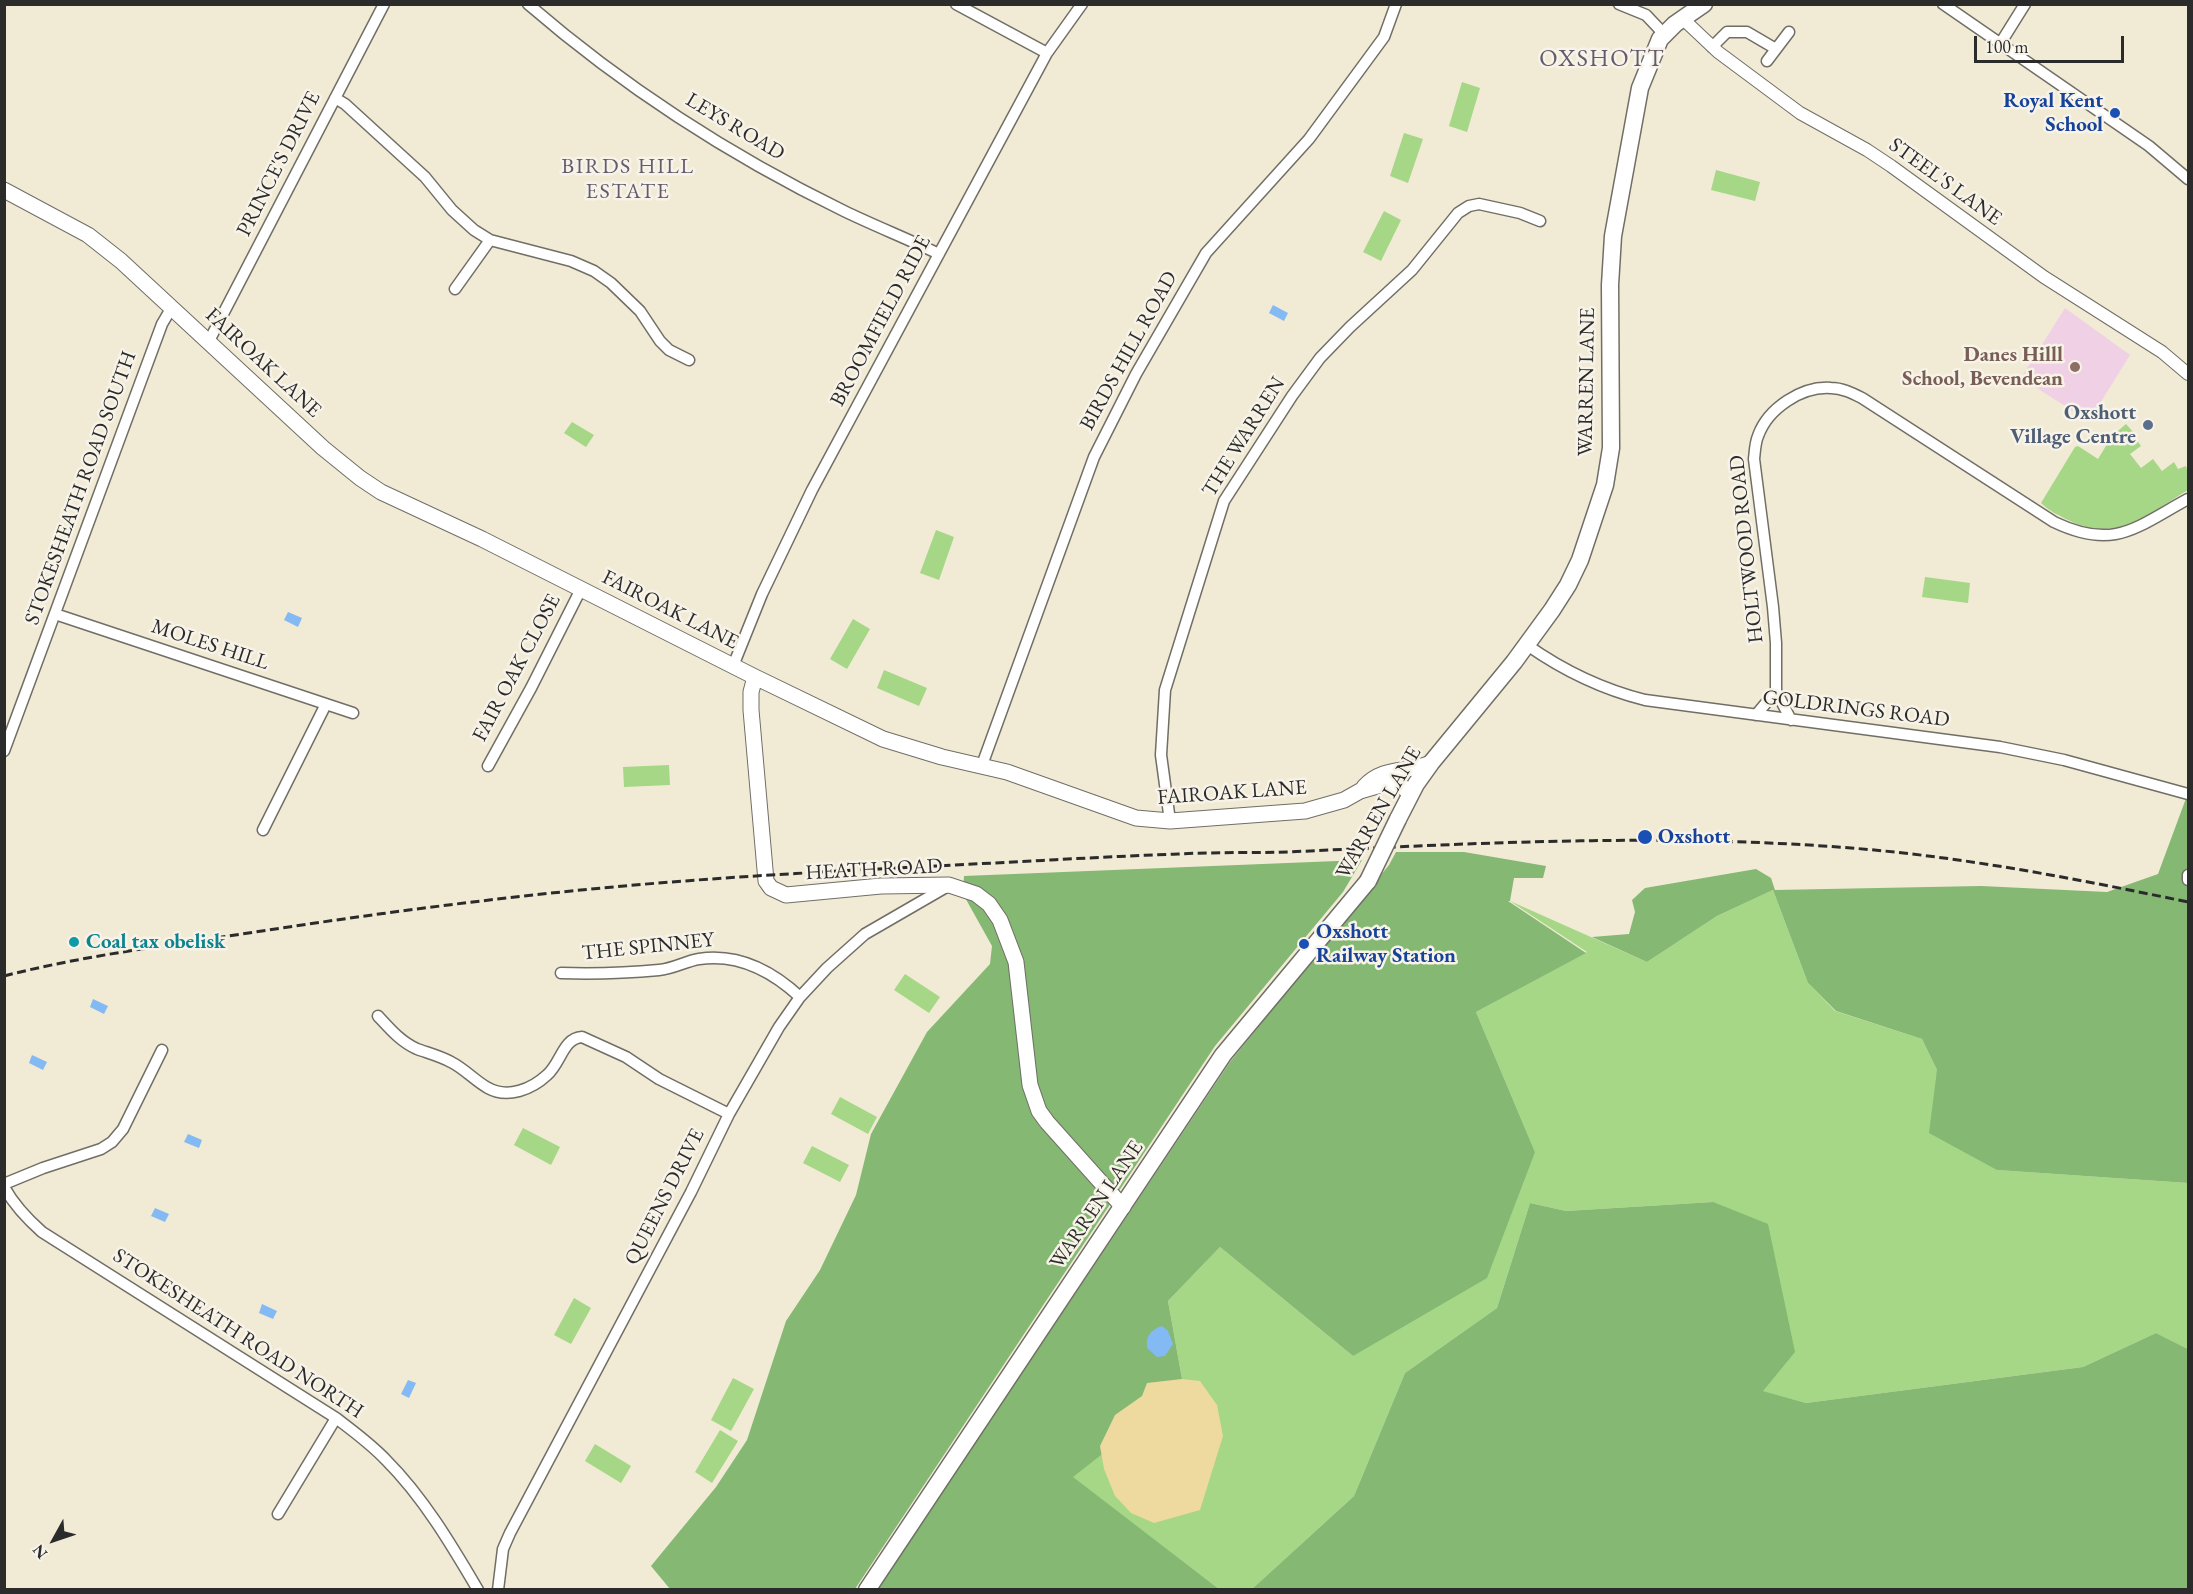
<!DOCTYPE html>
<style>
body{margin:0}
#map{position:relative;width:2193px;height:1594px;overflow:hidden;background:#f1ead5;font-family:"EB Garamond",serif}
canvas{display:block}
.frame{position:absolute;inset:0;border:6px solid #2b2b2b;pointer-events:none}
.north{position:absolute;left:24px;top:1510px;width:60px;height:60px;-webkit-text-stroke:4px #f7f3e8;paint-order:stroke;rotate:230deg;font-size:16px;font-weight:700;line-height:24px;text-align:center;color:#2b2b2b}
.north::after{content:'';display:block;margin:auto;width:21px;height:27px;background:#2b2b2b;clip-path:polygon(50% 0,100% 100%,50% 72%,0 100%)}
.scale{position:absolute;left:1974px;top:36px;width:150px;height:27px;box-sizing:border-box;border:3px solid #2b2b2b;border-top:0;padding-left:8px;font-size:18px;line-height:21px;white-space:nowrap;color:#2b2b2b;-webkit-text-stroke:4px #f7f3e8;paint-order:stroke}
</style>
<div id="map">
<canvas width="2193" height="1594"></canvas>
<div class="frame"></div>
<div class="north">N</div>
<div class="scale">100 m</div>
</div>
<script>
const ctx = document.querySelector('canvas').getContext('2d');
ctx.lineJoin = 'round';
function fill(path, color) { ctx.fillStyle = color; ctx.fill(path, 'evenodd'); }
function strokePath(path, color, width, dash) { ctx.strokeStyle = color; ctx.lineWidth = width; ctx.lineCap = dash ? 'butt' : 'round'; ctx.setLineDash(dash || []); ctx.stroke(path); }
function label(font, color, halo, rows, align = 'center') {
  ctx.font = font + ' "EB Garamond",serif'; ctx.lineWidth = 5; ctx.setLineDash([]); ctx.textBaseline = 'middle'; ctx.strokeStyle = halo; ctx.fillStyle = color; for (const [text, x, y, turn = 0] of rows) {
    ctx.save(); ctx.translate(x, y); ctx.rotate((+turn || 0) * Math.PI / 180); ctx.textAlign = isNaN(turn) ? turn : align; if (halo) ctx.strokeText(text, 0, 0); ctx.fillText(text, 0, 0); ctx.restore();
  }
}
const built = new Path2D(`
 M2065,308L2130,355L2089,421L2021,378Z`);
const green = new Path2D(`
 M1462,82L1480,88L1467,132L1449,126Z
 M1404,133L1423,139L1408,183L1390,176Z
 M1716,170L1760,182L1755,201L1711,190Z
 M1384,211L1401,220L1381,261L1363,252Z
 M572,422L594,435L586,447L564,433Z
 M2126,424L2134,433L2133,435L2141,446L2130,454L2141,468L2153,459L2162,471L2174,462L2178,469L2186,466L2188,473V490C2148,514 2116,544 2068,520C2058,515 2049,511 2041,503L2075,447L2078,446L2098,459L2112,436Z
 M936,530L954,537L939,580L920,573Z
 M1925,577L1970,583L1968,603L1922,597Z
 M853,619L870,629L847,669L830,659Z
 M884,670L927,688L919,706L877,688Z
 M669,765L670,785L624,787L623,767Z
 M1773,890L1808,983L1835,1011L1922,1039L1937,1070L1997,1170L2188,1183V1349L2156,1333L2083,1367L1806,1403L1762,1391L1713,1202L1566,1211L1530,1203L1497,1308L1405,1373L1354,1496L1252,1589H1219L1072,1477L1184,1390L1168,1301L1220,1247L1353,1356L1535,1152L1476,1012L1587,952L1510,901L1647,962L1717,916Z
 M905,974L940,997L929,1013L894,990Z
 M840,1097L877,1117L868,1134L831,1114Z
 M523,1128L560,1147L551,1165L514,1145Z
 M812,1146L849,1165L840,1182L803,1163Z
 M574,1298L591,1308L571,1344L554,1335Z
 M733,1378L754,1389L731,1431L711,1420Z
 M720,1430L738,1441L712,1483L695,1472Z
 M595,1444L631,1466L621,1483L585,1461Z`);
const forest = new Path2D(`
 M2188,793V1183L1997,1170L1929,1133L1937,1070L1922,1039L1836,1011L1808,983L1773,890L1717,916L1647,962L1592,937L1629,934L1635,912L1632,900L1645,888L1756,869L1771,878L1775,890L1981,886L2107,892L2158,874Z
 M1396,852H1464L1546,866L1543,878H1514L1510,901H1508L1586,953L1476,1012L1535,1152L1487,1278L1353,1356L1220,1247L1168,1301L1184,1390L1073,1477L1219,1589L877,1590L1230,1062L1389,865Z
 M1362,860L1343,892L1215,1046L855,1589H670L651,1566L716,1487L747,1440L786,1321L820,1270L856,1195L871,1134L927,1032L990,964L992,946L963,894L964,876Z
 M1713,1202L1768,1224L1795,1352L1763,1391L1806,1403L2083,1367L2156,1333L2188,1349V1589H1252L1354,1496L1405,1373L1497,1308L1530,1203L1566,1211Z`);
const sand = new Path2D(`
 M1182,1379L1200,1381L1217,1405L1223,1436L1200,1510L1154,1523L1131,1513L1115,1496L1104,1469L1100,1446L1115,1415L1142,1396L1147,1383Z`);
const water = new Path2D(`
 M1273,305L1288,313L1284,321L1269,313Z
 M288,612L302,618L298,627L284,620Z
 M93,999L108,1006L104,1014L90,1007Z
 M32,1055L47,1062L43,1070L29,1063Z
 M188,1134L202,1140L199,1148L184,1142Z
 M155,1208L169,1214L165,1222L151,1216Z
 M262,1304L277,1311L273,1319L259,1313Z
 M1162,1326L1168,1331L1173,1344L1165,1356L1157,1357L1147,1348C1146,1336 1150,1330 1162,1326Z
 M408,1380L416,1383L409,1398L401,1394Z`);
const minor = new Path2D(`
 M528,4C623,86 731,156 844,211C875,226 908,239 939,254
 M956,4L1047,53
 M1619,4L1646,15L1664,34
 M1943,4L2149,146L2188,179
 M2000,44L2025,4
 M1712,47L1727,32H1747L1776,49
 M1767,61L1789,32
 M335,98L345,104L425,177L452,210L474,230L490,240L571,261L594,271L611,283L640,311L660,341L669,350L689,360
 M455,289L490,240
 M209,341L384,4
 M55,614L353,713
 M1527,645C1564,671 1601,689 1645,700L2000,747L2064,760L2188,794
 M733,666L762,594L812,490L1047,53L1082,4
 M1756,715L1776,691
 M1791,720L1776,691V643L1773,607L1754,459C1755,451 1755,443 1758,436C1768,408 1802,386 1831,388C1842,388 1852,393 1862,398L2054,522C2115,551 2136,527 2188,499
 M4,751L162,324L172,307
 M982,765L1094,457L1136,374L1206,253L1309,139L1384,37L1396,4
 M488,766L531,688L581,589
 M1170,821L1161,755L1165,690L1224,501L1292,396L1320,358L1350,327L1412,270L1458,213L1469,206L1479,204L1520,213L1540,221
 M263,830L326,704
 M2188,880V875
 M561,973C594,974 627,973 659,970C673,969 686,961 699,959C739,953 772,971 800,997
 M378,1016C390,1029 401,1042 417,1049C428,1053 440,1056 451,1062C465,1069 475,1081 488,1088C508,1099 532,1089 547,1075C561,1063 563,1038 582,1037L626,1057L659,1079L729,1114
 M4,1184L43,1168L101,1149L112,1142L123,1129L162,1050
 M4,1187C14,1205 26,1218 42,1232L336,1418C353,1431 371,1444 386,1460C423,1497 451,1544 478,1590
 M278,1514L336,1418
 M498,1590L503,1549L510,1533L691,1192L729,1114L779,1027L800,997L827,968L865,934L948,886`);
const tertiary = new Path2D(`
 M1682,18L1718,52L1800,113L1867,150L1891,166L2044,277L2162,352L2188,374`);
const secondary = new Path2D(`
 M4,190L88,235L121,261L323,448L360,478L381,492L482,539L755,677L883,739L942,757L1007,772L1136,818L1170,821L1305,811L1344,800L1360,791L1384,784L1401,786L1411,793
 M755,677L751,692V710L766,881L771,888L786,895L881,886L949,885L976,894L989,904L1000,920L1016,962L1030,1085L1039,1111L1047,1122L1123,1207
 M1364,787C1383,766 1407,773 1431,763`);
const primary = new Path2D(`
 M1398,819L1416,784L1431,763L1514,662L1552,610L1568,585L1580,560L1605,485L1611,448L1610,285L1613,236L1640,88L1660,39L1675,24L1704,4
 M867,1590L1223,1055L1368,881`);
const rail = new Path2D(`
 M4,976C86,955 171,945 255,932C393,911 531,893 671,882C785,873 899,868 1013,862C1068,859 1123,856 1178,854C1215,852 1252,853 1288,852C1477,843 1662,833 1851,848C1965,857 2077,879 2188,902`);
const primaryBridge = new Path2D(`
 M1368,881L1398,819`);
const markers = [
 [2115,113,6,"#1a4fb4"],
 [2075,367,6,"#8d6e63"],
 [2148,425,6,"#5c6f8a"],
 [1645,837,8,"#1a4fb4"],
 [74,942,6,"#0f9aa8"],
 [1304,944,6,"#1a4fb4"]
];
const transitNames = [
 ["Royal Kent",2103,101,"right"],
 ["School",2103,125,"right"],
 ["Oxshott",1658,837],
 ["Oxshott",1316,932],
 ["Railway Station",1316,956]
];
const streetNames = [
 ["LEYS ROAD",735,127,31],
 ["PRINCE'S DRIVE",279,164,-63],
 ["STEEL'S LANE",1945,182,36],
 ["BROOMFIELD RIDE",881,321,-62],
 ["BIRDS HILL ROAD",1129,351,-61],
 ["FAIROAK LANE",263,363,43],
 ["WARREN LANE",1587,382,-89],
 ["THE WARREN",1244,437,-58],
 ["STOKESHEATH ROAD SOUTH",81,488,-70],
 ["HOLTWOOD ROAD",1747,549,-96],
 ["FAIROAK LANE",670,610,27],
 ["MOLES HILL",210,645,18],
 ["FAIR OAK CLOSE",517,668,-62],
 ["GOLDRINGS ROAD",1856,709,7],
 ["FAIROAK LANE",1232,793,-4],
 ["WARREN LANE",1379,813,-60],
 ["HEATH ROAD",874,870,-3],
 ["THE SPINNEY",648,947,-6],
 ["QUEENS DRIVE",665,1197,-63],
 ["WARREN LANE",1097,1205,-56],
 ["STOKESHEATH ROAD NORTH",238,1334,33]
];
const educationNames = [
 ["Danes Hilll",2063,355],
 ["School, Bevendean",2063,379]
];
const serviceNames = [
 ["Oxshott",2136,413],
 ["Village Centre",2136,437]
];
const cultureNames = [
 ["Coal tax obelisk",86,942]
];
const neighbourhoodNames = [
 ["BIRDS HILL",628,167],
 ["ESTATE",628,192]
];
const quarterNames = [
 ["OXSHOTT",1602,59]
];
fill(built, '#f0d0e4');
fill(green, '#a5d786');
fill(forest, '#84b873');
fill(sand, '#eeda9e');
fill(water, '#83baf3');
strokePath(minor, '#706e66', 13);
strokePath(tertiary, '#706e66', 14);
strokePath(secondary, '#706e66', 17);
strokePath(primary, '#706e66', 19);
strokePath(minor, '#fff', 10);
strokePath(tertiary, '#fff', 12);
strokePath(secondary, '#fff', 15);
strokePath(primary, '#fff', 16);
strokePath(rail, '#2b2b2b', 3, [9, 4.5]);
strokePath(primaryBridge, '#706e66', 19, []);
strokePath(primaryBridge, '#fff', 16);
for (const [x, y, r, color] of markers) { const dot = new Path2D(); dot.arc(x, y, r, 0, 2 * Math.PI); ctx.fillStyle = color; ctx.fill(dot); strokePath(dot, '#f7f3e8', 2); }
label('bold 21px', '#164399', '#f7f3e8', transitNames, 'left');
label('21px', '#2b2b2b', '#f7f3e8', streetNames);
label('bold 21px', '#785e54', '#f7f3e8', educationNames, 'right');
label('bold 21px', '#4e5e75', '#f7f3e8', serviceNames, 'right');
label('bold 21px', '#0d838f', '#f7f3e8', cultureNames, 'left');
ctx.letterSpacing = '1.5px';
label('22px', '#645b6c', '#f7f3e8', neighbourhoodNames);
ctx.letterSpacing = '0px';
ctx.letterSpacing = '1.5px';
label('24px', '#645b6c', '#f7f3e8', quarterNames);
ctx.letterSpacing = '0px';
</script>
